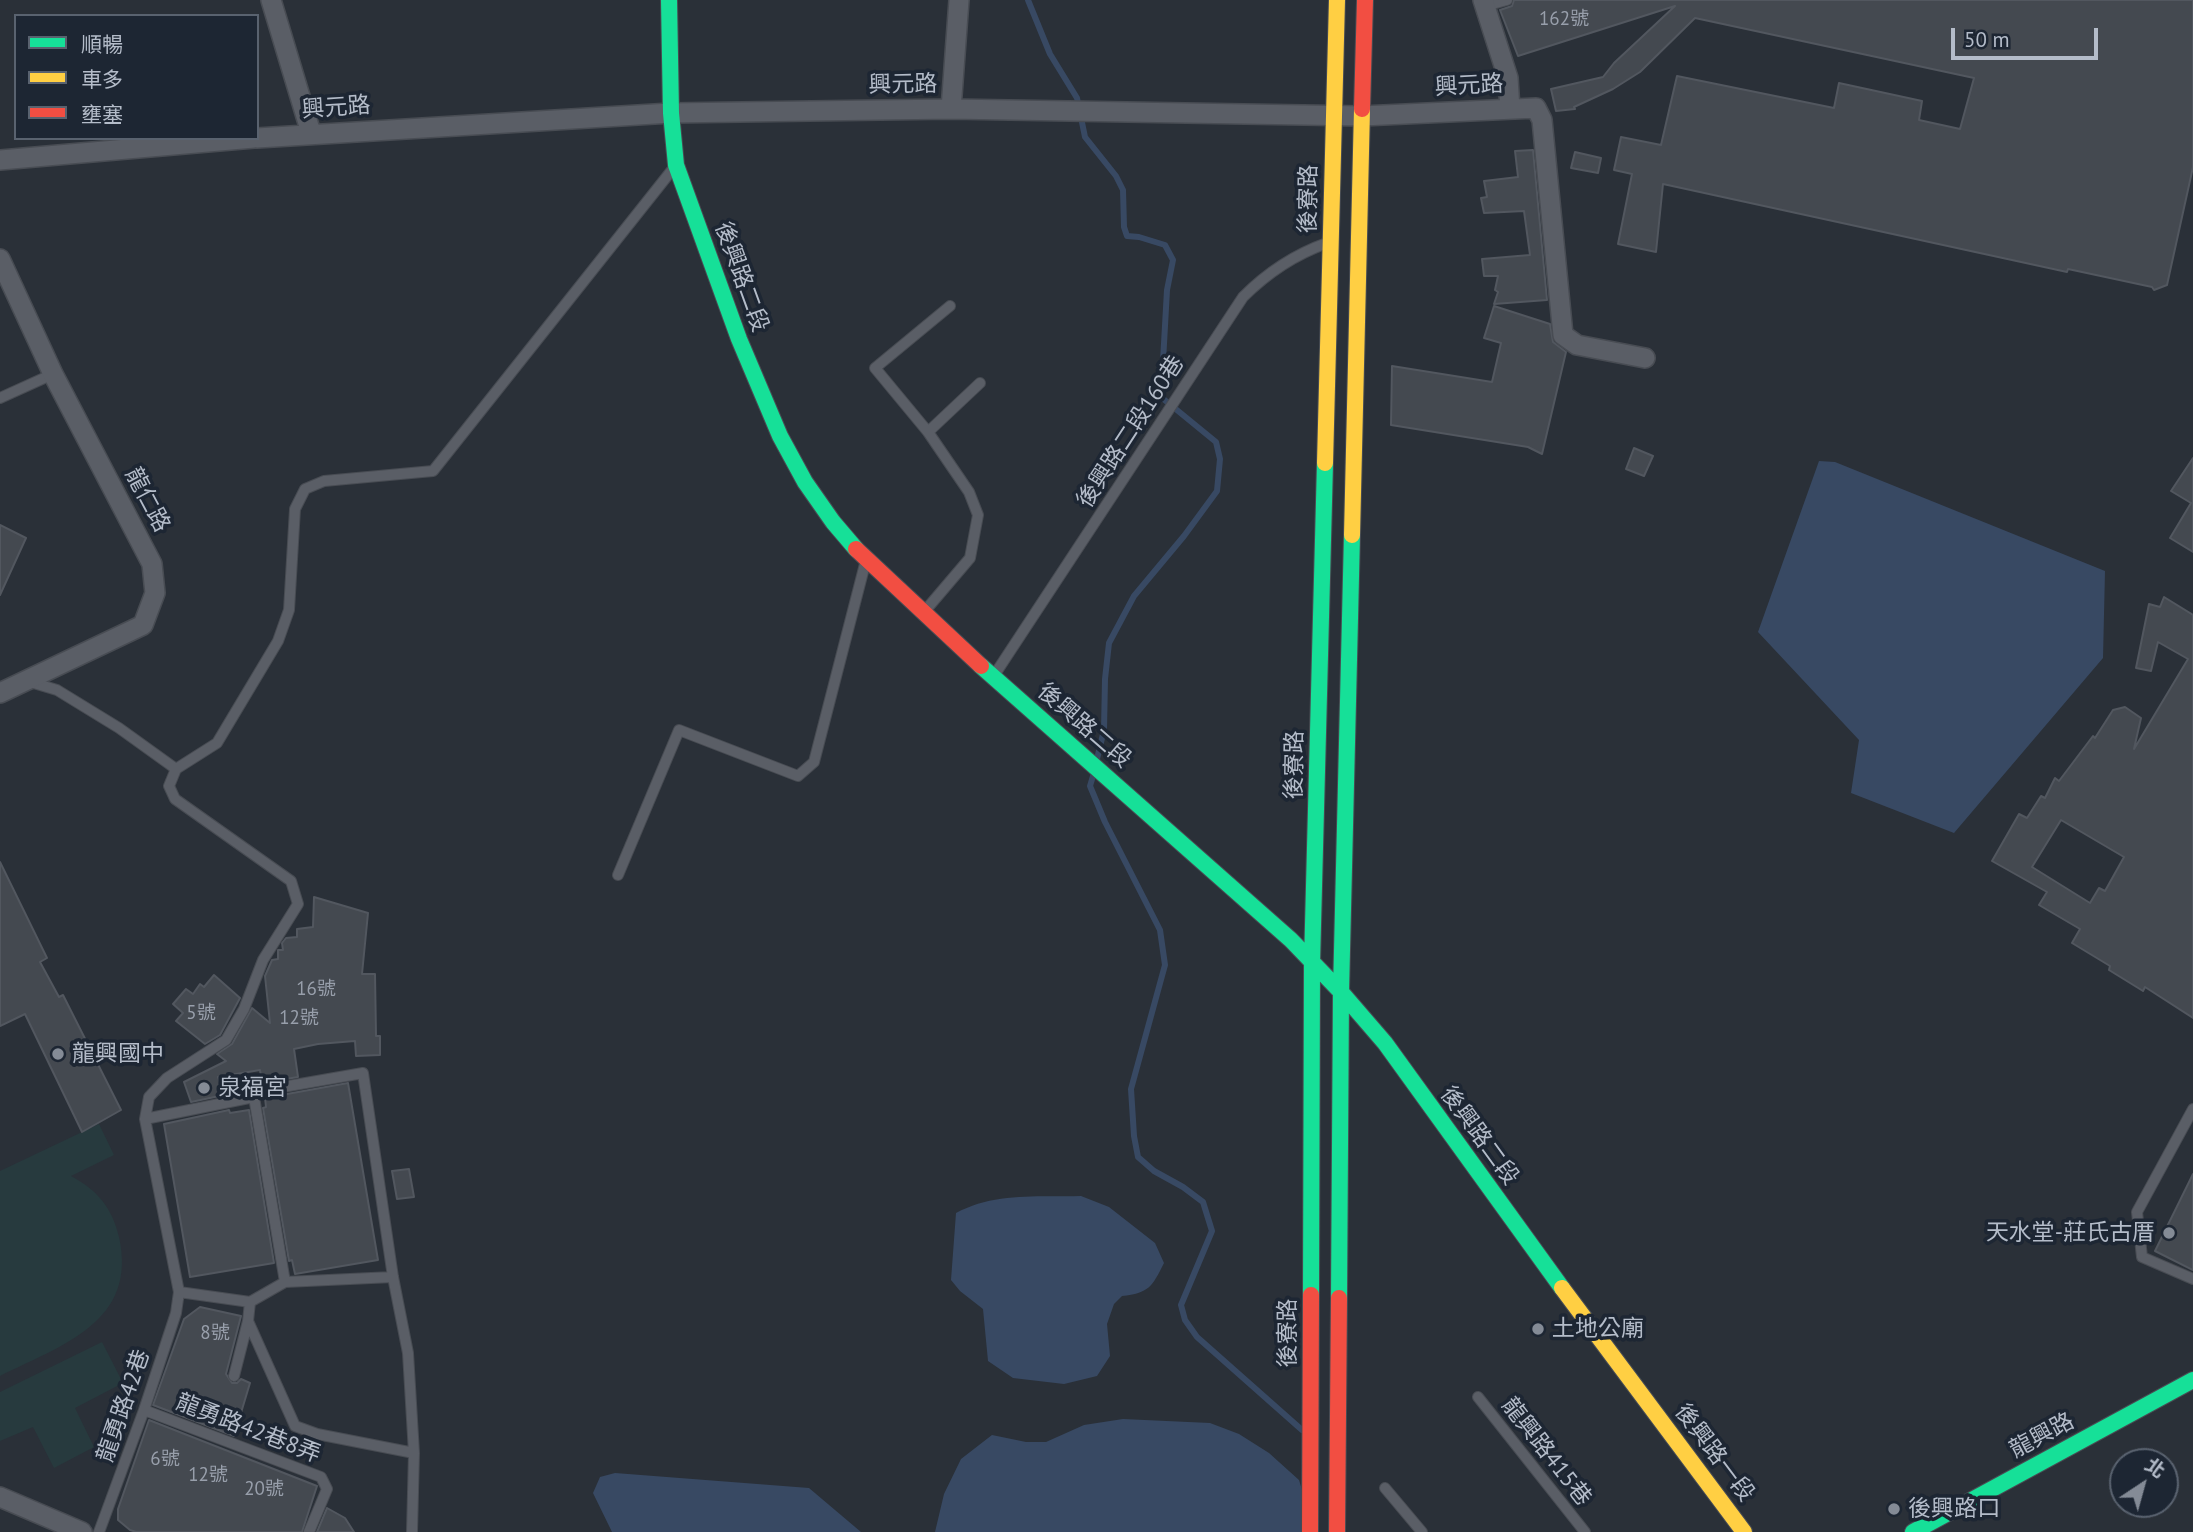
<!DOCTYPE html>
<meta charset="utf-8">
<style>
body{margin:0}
#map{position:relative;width:2193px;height:1532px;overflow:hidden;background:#2a3038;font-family:"PT Sans","Noto Sans TC",sans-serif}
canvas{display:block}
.legend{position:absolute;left:14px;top:14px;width:245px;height:126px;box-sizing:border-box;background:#1d2633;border:2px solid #59626f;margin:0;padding:9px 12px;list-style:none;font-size:21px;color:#b4bcc9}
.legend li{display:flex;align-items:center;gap:14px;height:35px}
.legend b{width:35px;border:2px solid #59626f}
.north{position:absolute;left:2109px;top:1448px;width:70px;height:70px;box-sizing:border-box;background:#1d2633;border:2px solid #59626f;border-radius:50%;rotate:36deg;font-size:19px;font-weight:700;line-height:28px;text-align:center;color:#b4bcc9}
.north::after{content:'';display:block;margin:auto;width:24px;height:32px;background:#848b96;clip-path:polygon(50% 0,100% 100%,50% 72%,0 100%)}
.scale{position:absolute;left:1951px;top:28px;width:147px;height:32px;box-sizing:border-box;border:4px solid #b4bcc9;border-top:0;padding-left:9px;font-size:21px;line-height:24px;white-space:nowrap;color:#b4bcc9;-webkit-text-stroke:5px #1d2633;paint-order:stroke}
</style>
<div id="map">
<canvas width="2193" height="1532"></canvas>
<ul class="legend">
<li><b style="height:9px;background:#16e098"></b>順暢</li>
<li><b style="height:9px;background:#ffcf43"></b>車多</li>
<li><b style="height:9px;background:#f24e42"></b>壅塞</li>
</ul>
<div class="north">北</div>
<div class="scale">50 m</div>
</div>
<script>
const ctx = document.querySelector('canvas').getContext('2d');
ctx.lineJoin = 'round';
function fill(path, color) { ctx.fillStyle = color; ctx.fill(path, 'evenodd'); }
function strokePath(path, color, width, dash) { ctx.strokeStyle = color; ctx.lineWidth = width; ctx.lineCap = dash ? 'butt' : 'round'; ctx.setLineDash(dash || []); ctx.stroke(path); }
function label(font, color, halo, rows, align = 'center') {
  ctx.font = font + ' "PT Sans","Noto Sans TC",sans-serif'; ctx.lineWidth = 7; ctx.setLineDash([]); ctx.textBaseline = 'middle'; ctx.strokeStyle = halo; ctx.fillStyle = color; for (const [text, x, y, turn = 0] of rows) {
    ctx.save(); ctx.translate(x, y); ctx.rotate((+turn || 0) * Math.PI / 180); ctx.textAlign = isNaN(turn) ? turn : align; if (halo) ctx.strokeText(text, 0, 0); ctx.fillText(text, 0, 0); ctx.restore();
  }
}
const green = new Path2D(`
 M99,1124L114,1155L71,1176C97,1190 112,1207 119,1237C138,1322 62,1345 0,1376V1171Z
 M102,1342L123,1383L75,1408L94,1447L54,1468L33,1427L0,1441V1392Z`);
const water = new Path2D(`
 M1819,461L1835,462L2105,571L2103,658L1954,833L1851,793L1859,740L1758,632Z
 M1081,1196L1109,1207L1155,1243L1164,1263C1152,1287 1149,1293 1122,1296L1114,1304L1107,1324L1110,1356L1097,1376L1064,1384L1013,1378L988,1361L983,1309L960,1291L951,1280L956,1213C994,1192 1039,1197 1081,1196Z
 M1123,1419L1210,1423L1239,1434L1269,1453L1299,1480L1315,1532H935L944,1494L961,1459L992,1435L1026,1442H1046L1084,1425Z
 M615,1473L809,1488L861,1532H612L593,1493L600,1477Z`);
const stream = new Path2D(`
 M1028,0L1050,54L1077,98L1085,137L1116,176L1123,190L1124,227L1127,236L1139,237L1165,245L1173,260L1167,290L1161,397L1216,442L1220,459L1217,491L1184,536L1134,596L1109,643L1105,679L1104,730L1097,759
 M1093,776L1090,786L1105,822L1160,930L1165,965L1131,1089L1134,1136L1138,1157L1154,1171L1183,1187L1203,1202L1212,1231L1181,1305L1185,1320L1197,1337L1302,1430`);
const building = new Path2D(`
 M1514,0H2193V167L2167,285L2154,290L2152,287L2068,269L2067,272L1663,184L1656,252L1618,244L1632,174L1614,170L1621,137L1661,145L1677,76L1834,108L1839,83L1922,101L1919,120L1960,129L1974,78L1695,18L1640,72L1613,89L1574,107L1575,109L1556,111L1551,89L1603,77L1614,63L1675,6L1518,56L1500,10L1512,6Z
 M1533,150L1547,300L1494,304L1498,292L1495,290L1498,276H1484L1482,259L1530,255L1524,211L1484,213L1481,198L1487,197L1484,181L1518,177L1515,151Z
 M1575,152L1601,158L1598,173L1571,168Z
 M1494,306L1550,324L1553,342L1566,352L1542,454L1528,447L1391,425L1392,366L1492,382L1501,343L1484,338Z
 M1634,448L1653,456L1644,476L1626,469Z
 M2193,458V552L2170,538L2191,503L2171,491Z
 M0,525L26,538L0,595Z
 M2164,597L2193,615V1018L2145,987L2143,991L2109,970L2110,966L2072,943L2080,929L2039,905L2047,892L1992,861L2019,814L2027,818L2041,796L2045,798L2055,778L2059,781L2093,736L2095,738L2113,710L2125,707L2141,718L2134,749L2188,659L2158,642L2151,671L2136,668L2149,604L2160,607ZM2061,820L2124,857L2105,891L2099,888L2090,903L2032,867Z
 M0,862L47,958L40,962L59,997L63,995L121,1110L82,1132L25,1014L0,1026Z
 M314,897L368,913L362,974H375L376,1036H380V1055L356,1056L355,1041L318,1044L294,1049L298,1077L262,1083L260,1070L218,1077L224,1095L191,1102L184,1082L226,1061L217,1054L232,1044L252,1008L270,1023L265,976L272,960L278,959V950H283L282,943L286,938L297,937V929L313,927Z
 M214,975L240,998L220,1035L205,1044L176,1021L183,1013L173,1004L186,989L193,994L200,984L204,987Z
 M348,1083L378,1260L295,1274L292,1260L289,1261L263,1108L266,1107L265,1098Z
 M229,1110L230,1113L249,1110L274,1263L190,1277L164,1124Z
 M409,1169L414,1197L397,1199L392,1171Z
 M2193,1174V1270L2155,1251Z
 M200,1307L241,1316L226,1374L232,1383H237L241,1379L250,1383L234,1436L153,1405L184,1319Z
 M149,1420L317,1486L302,1532H136L130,1530L118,1520V1509Z
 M327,1508L345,1518L354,1532H317Z`);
const lane = new Path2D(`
 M1485,6L1507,0
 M0,398L53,374
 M928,432L980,383
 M924,612L970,558L978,515L969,492L928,432L875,368L950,306
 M995,674L1243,297C1266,274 1296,254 1327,243
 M27,681L57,690L119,728L176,769
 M618,875L679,730L798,776L814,762L865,564
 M254,1097L285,1282
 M2193,1109L2137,1212L2142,1257L2193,1279
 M145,1119L254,1097L260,1091L363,1073L393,1277L408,1353L414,1453L412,1532
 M179,1292L250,1302L285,1282L393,1277
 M248,1321L295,1426L317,1434L414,1453
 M234,1376L248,1321L250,1302
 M1478,1397L1585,1532
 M144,1410L321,1477L327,1489L309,1532
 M1385,1488L1422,1532
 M99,1532L144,1410L176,1313L179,1292L145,1119L149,1097L167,1078L226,1040L244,1009L263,960L298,904L291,881L175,799L169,786L176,769L217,743L278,641L289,610L295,509L305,489L324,481L433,471L672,170`);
const street = new Path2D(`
 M271,0L311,133
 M1483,0L1508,78L1510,109
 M951,109L959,0
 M257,138L671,113L951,109L1362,116L1536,108L1542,120L1563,335L1577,345L1645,358
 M0,160L254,138
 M0,259L53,374L152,564L155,593L143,625L0,693
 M0,1497L82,1532`);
const fast = new Path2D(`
 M669,0L671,113L676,165L739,339L780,436L805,482L833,522L856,549
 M981,666L1291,940L1341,992L1385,1043L1562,1288
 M1311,1295L1312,963L1325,463
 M1339,1298L1341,992L1352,535
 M1913,1532L2193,1380`);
const slow = new Path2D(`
 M1325,463L1337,0
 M1352,535L1362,109
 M1562,1288L1744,1532`);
const jam = new Path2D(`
 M1362,109L1365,0
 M856,549L981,666
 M1310,1532L1311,1295
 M1337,1532L1339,1298`);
const markers = [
 [58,1054,7,"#848b96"],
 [204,1088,7,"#848b96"],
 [2169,1233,7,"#848b96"],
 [1538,1329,7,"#848b96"],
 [1894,1509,7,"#848b96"]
];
const numberNames = [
 ["162號",1564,20],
 ["16號",316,990],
 ["5號",201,1014],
 ["12號",299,1019],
 ["8號",215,1334],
 ["6號",165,1460],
 ["12號",208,1476],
 ["20號",264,1490]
];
const streetNames = [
 ["興元路",903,85,-1],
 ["興元路",1469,86,-3],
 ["興元路",336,108,-4],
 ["後寮路",1309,199,-89],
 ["後興路二段",741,277,70],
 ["後興路二段160巷",1131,432,-57],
 ["龍仁路",147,500,62],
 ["後興路二段",1084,726,41],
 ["後寮路",1295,765,-89],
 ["後興路二段",1479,1136,54],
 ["後寮路",1288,1333,-90],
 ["龍勇路42巷",124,1406,-71],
 ["龍勇路42巷8弄",248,1429,21],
 ["龍興路",2042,1436,-28],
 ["龍興路415巷",1546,1452,52],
 ["後興路一段",1714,1453,53]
];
const poiNames = [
 ["龍興國中",72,1054],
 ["泉福宮",218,1088],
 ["天水堂-莊氏古厝",2155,1233,"right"],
 ["土地公廟",1552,1329],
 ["後興路口",1908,1509]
];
fill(green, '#273a3e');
fill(water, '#384963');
strokePath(stream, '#384963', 6);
fill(building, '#444950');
strokePath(building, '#52575f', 2);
strokePath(lane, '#484c53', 12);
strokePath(street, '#484c53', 22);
strokePath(fast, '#484c53', 18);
strokePath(slow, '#484c53', 18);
strokePath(jam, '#484c53', 18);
strokePath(lane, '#5a5e66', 10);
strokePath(street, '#5a5e66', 19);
strokePath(fast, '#16e098', 16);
strokePath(slow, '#ffcf43', 16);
strokePath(jam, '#f24e42', 16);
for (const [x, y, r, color] of markers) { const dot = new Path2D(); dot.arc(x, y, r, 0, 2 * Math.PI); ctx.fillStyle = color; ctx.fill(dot); strokePath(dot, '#1d2633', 2.5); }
label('19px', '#989fab', null, numberNames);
label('23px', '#b4bcc9', '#1d2633', streetNames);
label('23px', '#b4bcc9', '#1d2633', poiNames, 'left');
</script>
